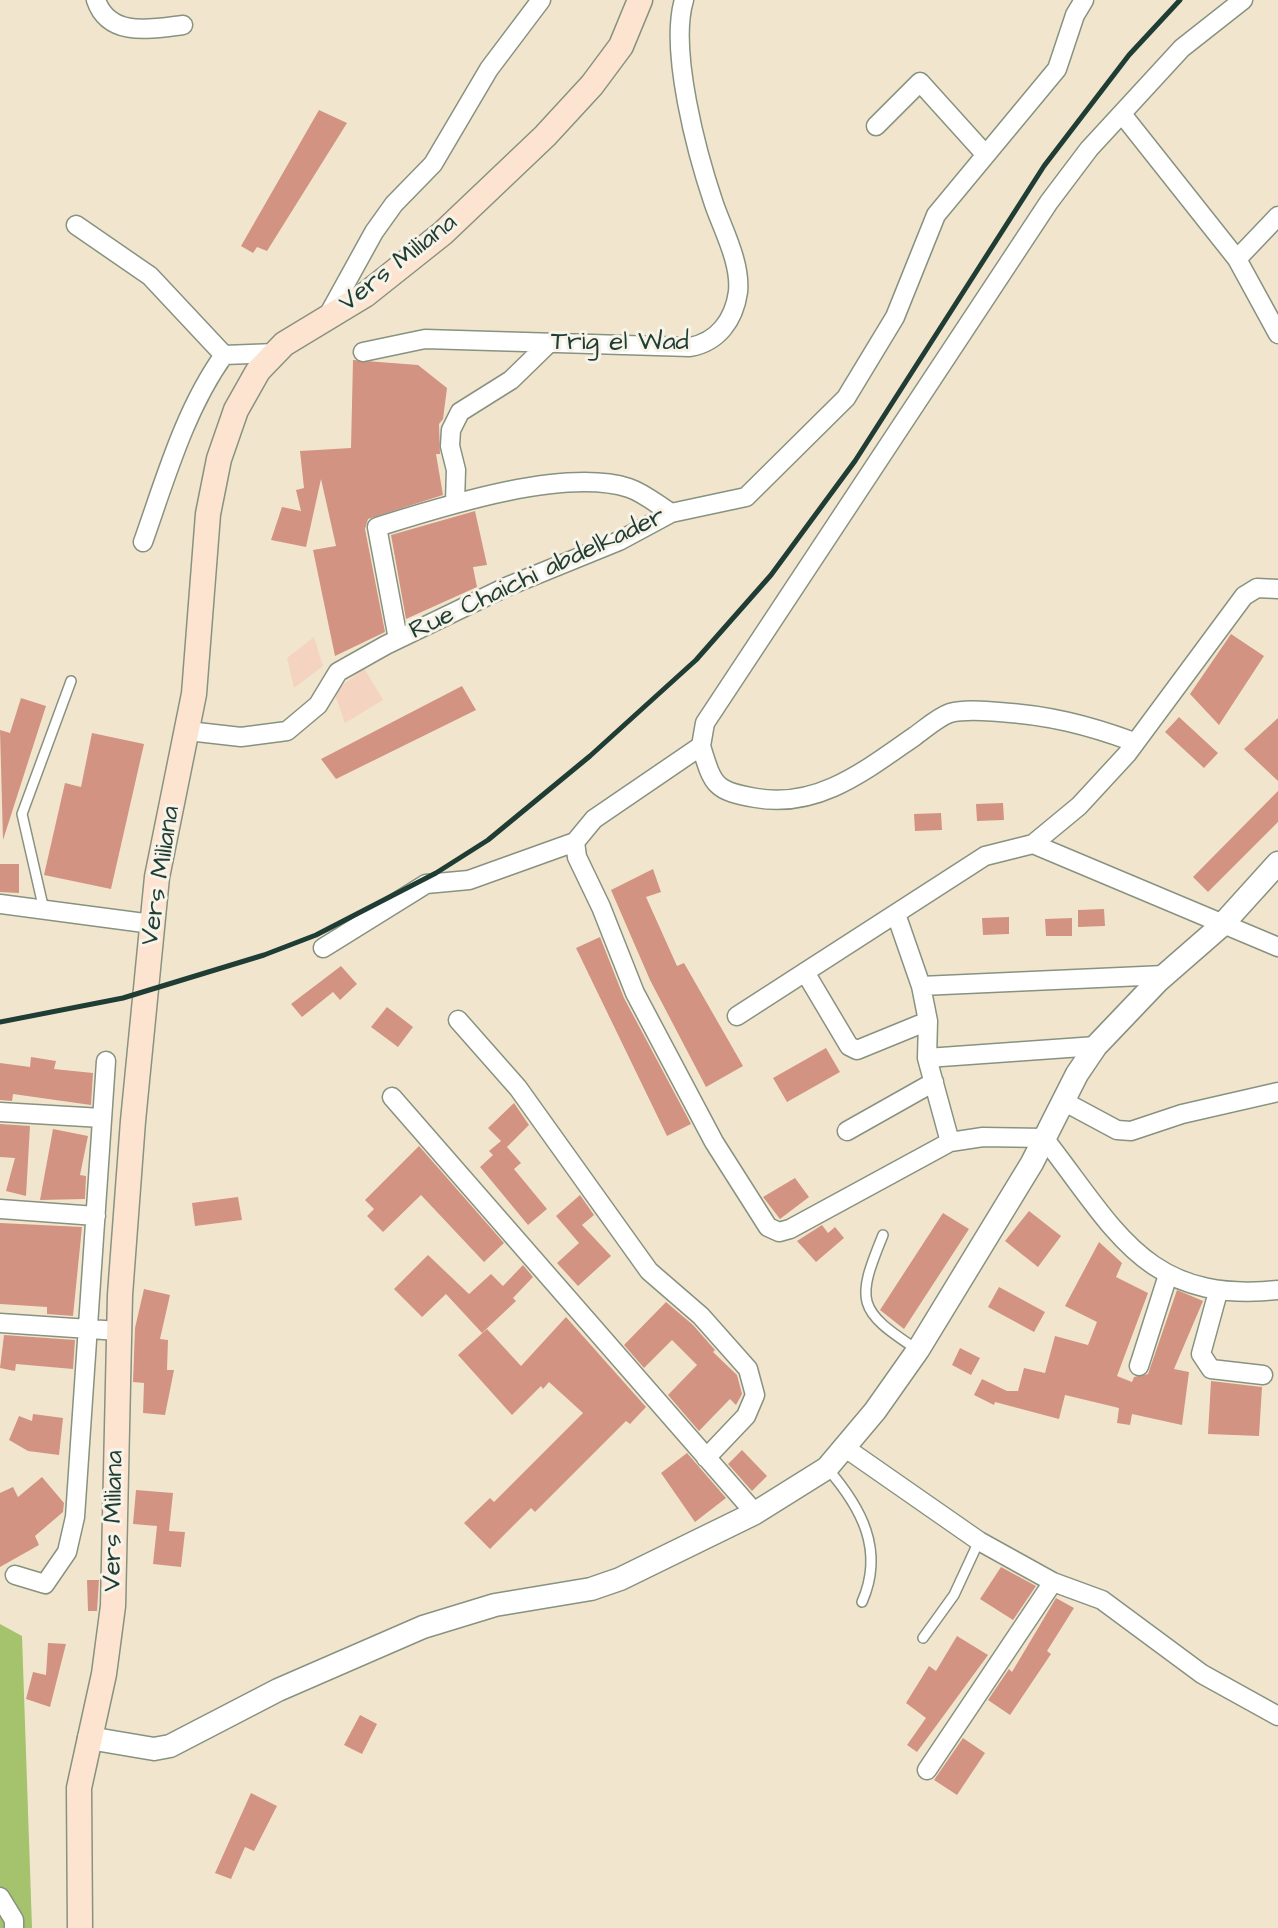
<!DOCTYPE html>
<style>
body{margin:0}
canvas{display:block;background:#f1e6cd}
</style>
<canvas width="1278" height="1928"></canvas>
<script>
const ctx = document.querySelector('canvas').getContext('2d');
ctx.lineJoin = 'round';
function fill(path, color) { ctx.fillStyle = color; ctx.fill(path, 'evenodd'); }
function strokePath(path, color, width, dash) { ctx.strokeStyle = color; ctx.lineWidth = width; ctx.lineCap = dash ? 'butt' : 'round'; ctx.setLineDash(dash || []); ctx.stroke(path); }
function label(font, color, halo, rows, align = 'center') {
  ctx.font = font + ' "Architects Daughter",sans-serif'; ctx.lineWidth = 6; ctx.setLineDash([]); ctx.textBaseline = 'middle'; ctx.strokeStyle = halo; ctx.fillStyle = color; for (const [text, x, y, turn = 0] of rows) {
    ctx.save(); ctx.translate(x, y); ctx.rotate((+turn || 0) * Math.PI / 180); ctx.textAlign = isNaN(turn) ? turn : align; if (halo) ctx.strokeText(text, 0, 0); ctx.fillText(text, 0, 0); ctx.restore();
  }
}
const built = new Path2D(`
 M314,637L323,666L294,688L287,658Z
 M364,668L383,700L345,723L334,692Z`);
const green = new Path2D(`
 M0,1624L22,1636L32,1928H0Z`);
const building = new Path2D(`
 M319,110L347,123L267,251L257,247L253,253L241,246Z
 M353,360L418,365L447,388L443,419L439,424L440,454H436L443,495L368,519L365,529L385,632L335,656L313,550L336,546L321,479L306,547L271,540L282,507L301,511L296,490L304,488L300,451L351,448Z
 M475,511L487,565L473,567L477,587L406,619L391,535Z
 M1231,634L1264,656L1219,725L1190,694Z
 M462,686L476,710L336,779L321,759Z
 M21,698L46,706L3,840L0,730L10,733Z
 M1179,717L1218,753L1204,768L1165,732Z
 M1278,718V781L1244,749Z
 M92,733L144,744L111,889L44,875L65,783L81,787Z
 M1278,791V822L1208,892L1193,877Z
 M1003,803L1004,820L977,821L976,804Z
 M941,813L942,830L915,831L914,814Z
 M0,864H19V893L0,892Z
 M653,869L661,892L646,897L677,966L684,963L743,1066L706,1087L650,980L611,890Z
 M1104,909L1105,926L1078,927V910Z
 M1009,917V934L983,935L982,918Z
 M1072,918V936H1046L1045,919Z
 M600,937L624,998L691,1124L667,1136L576,948Z
 M341,966L357,984L340,1000L333,992L302,1017L291,1004Z
 M387,1007L413,1027L398,1047L371,1027Z
 M826,1048L840,1072L787,1102L773,1078Z
 M31,1057L56,1061L54,1069L93,1073L91,1105L13,1094L12,1101L0,1100V1063L30,1067Z
 M514,1103L529,1125L507,1147L521,1163L514,1169L547,1209L528,1225L480,1167L493,1155L489,1151L501,1141L488,1128Z
 M0,1124L30,1126L26,1196L6,1191L15,1158L0,1157Z
 M53,1129L88,1136L80,1175L86,1176L85,1199L40,1200Z
 M419,1146L504,1243L484,1262L421,1195L383,1232L367,1216L374,1209L365,1200Z
 M795,1178L809,1197L780,1219L763,1197Z
 M580,1195L594,1215L582,1225L611,1256L578,1286L557,1263L579,1243L556,1216Z
 M238,1197L242,1220L195,1226L192,1203Z
 M1029,1211L1061,1236L1038,1267L1005,1241Z
 M943,1213L969,1229L904,1329L880,1310Z
 M0,1223L82,1227L73,1316L47,1314V1307L0,1304Z
 M822,1225L828,1233L835,1227L844,1238L816,1262L797,1241Z
 M1099,1242L1122,1263L1116,1277L1148,1293L1117,1376L1132,1382L1134,1377L1148,1374L1177,1290L1203,1301L1174,1369L1189,1372L1182,1425L1132,1414L1130,1425L1117,1423L1119,1408L1065,1395L1059,1419L995,1402L994,1405L974,1395L982,1379L1007,1391H1018L1024,1368L1045,1373L1055,1336L1088,1345L1097,1322L1065,1306Z
 M428,1255L469,1294L491,1274L503,1286L523,1265L533,1277L513,1298L516,1301L482,1333L446,1294L422,1317L394,1289Z
 M999,1287L1045,1312L1034,1332L988,1307Z
 M144,1289L170,1295L160,1339L168,1340L167,1370H174L165,1415L143,1413L144,1383L133,1382L135,1328Z
 M666,1302L693,1325L715,1350L713,1352L737,1375L742,1394L736,1405L730,1399L699,1431L668,1395L697,1365L672,1340L644,1368L624,1345Z
 M566,1317L646,1407L630,1424L626,1421L535,1512L531,1508L490,1549L464,1523L490,1498L494,1502L583,1413L549,1382L543,1389L541,1386L512,1415L458,1355L487,1329L521,1366Z
 M4,1335L75,1340L73,1369L16,1364L15,1371L0,1368Z
 M960,1348L980,1358L971,1375L952,1365Z
 M1211,1381L1262,1387L1259,1436L1208,1434Z
 M33,1414L63,1418L59,1455L28,1451L9,1440L19,1416L32,1421Z
 M742,1450L767,1476L752,1491L728,1464Z
 M687,1453L726,1498L695,1522L661,1473Z
 M42,1477L64,1503L63,1512L35,1536L39,1545L0,1567V1493L13,1487L18,1497Z
 M136,1490L173,1493L169,1531L185,1532L181,1567L153,1564L157,1526L133,1524Z
 M1001,1567L1036,1586L1013,1620L980,1599Z
 M87,1580H99L97,1611H88Z
 M1056,1598L1074,1608L1047,1651L1051,1654L1010,1715L988,1700L1009,1669L1012,1672Z
 M957,1636L988,1655L917,1752L907,1745L926,1718L906,1703L929,1666L936,1671Z
 M48,1643L66,1644L50,1707L26,1699L33,1672L46,1675Z
 M360,1715L377,1724L362,1754L344,1745Z
 M963,1738L985,1753L957,1795L934,1780Z
 M251,1793L277,1806L254,1851L245,1847L231,1879L215,1873Z`);
const service = new Path2D(`
 M44,910L22,814L71,681
 M883,1235C856,1301 856,1310 918,1350
 M827,1468C861,1507 885,1550 862,1602
 M923,1638L954,1595L979,1541`);
const minor = new Path2D(`
 M96,0C109,38 151,29 183,25
 M1243,0L1182,48L1089,149L1049,202L705,723L701,746L594,819L575,842L577,857L601,907L635,993L714,1142L768,1227L779,1232L790,1229L950,1142L983,1137L1044,1138C1116,1230 1146,1304 1278,1290
 M1122,114L1237,259L1278,334
 M876,126L920,82L985,154
 M76,225L150,276L224,355
 M1237,259L1278,216
 M326,319L374,232L394,204L433,164L489,69L541,0
 M363,352L425,339L690,347C718,342 734,320 738,292C741,263 723,230 714,204C697,154 669,50 684,0
 M455,502L456,470L450,446L451,430L460,412L511,380L548,344
 M143,542C165,480 185,409 224,355L276,353
 M398,639L377,527C441,507 564,467 629,488C644,493 658,505 671,513
 M188,731L241,737L287,731L318,705L338,672L386,645L506,587L619,541L671,513L746,497L846,398L895,317L936,215L1057,69L1075,15L1084,0
 M701,746C713,785 714,791 756,798C818,809 866,770 915,736C925,729 938,717 950,713C966,709 983,711 999,712C1048,715 1088,725 1134,742
 M1033,844L1278,947
 M0,904L152,924
 M896,914L921,986L928,1021L927,1058L950,1142
 M323,948L426,884L469,880L575,842
 M805,972L849,1046L857,1050L928,1021
 M921,986L1165,975
 M737,1016L985,856L1033,844L1079,806L1127,754L1244,596L1257,588L1278,589
 M458,1020L518,1088L649,1271L701,1316L748,1369L755,1395L746,1416L706,1458
 M927,1058L1096,1046
 M392,1097L755,1513
 M1063,1101L1117,1130L1131,1131L1182,1114L1278,1092
 M0,1112L102,1118
 M847,1131L934,1082
 M0,1209L96,1216
 M1218,1292L1201,1354L1211,1369L1263,1375
 M0,1323L119,1331
 M1139,1366L1168,1275
 M844,1447L979,1541L1053,1582L1102,1600L1202,1674L1278,1716
 M15,1575L45,1584L67,1552L75,1517L106,1061
 M927,1770L1053,1582
 M0,1897L14,1920V1928`);
const tertiary = new Path2D(`
 M89,1738L154,1749L170,1746L278,1690L423,1627L495,1605L591,1589L620,1579L755,1513L827,1468L875,1411L918,1350L1032,1163L1077,1074L1096,1046L1158,981L1221,926L1278,863`);
const secondary = new Path2D(`
 M80,1928L79,1788L104,1674L113,1606L120,1295L133,1121L157,877L194,694L208,514L219,459L236,410L258,371L284,344L365,295L443,233L545,136L592,85L621,46L640,0`);
const rail = new Path2D(`
 M0,1022L123,998L264,955L316,935L436,873L488,840L590,756L696,660L771,575L855,461L1044,166L1129,55L1180,0`);
const streetNames = [
 ["Vers Miliana",399,264,-38],
 ["Trig el Wad",620,344],
 ["Rue Chaichi abdelkader",538,575,-25],
 ["Vers Miliana",162,876,-81],
 ["Vers Miliana",115,1521,-89]
];
fill(built, '#f4d3c0');
fill(green, '#a4c36c');
fill(building, '#d39382');
strokePath(service, '#889280', 12);
strokePath(minor, '#889280', 21);
strokePath(tertiary, '#889280', 25);
strokePath(secondary, '#889280', 27);
strokePath(service, '#fff', 9);
strokePath(minor, '#fff', 18);
strokePath(tertiary, '#fff', 22);
strokePath(secondary, '#fde4d0', 24);
strokePath(rail, '#1f3d34', 5);
label('26px', '#1f3d34', '#f7f3e8', streetNames);
</script>
